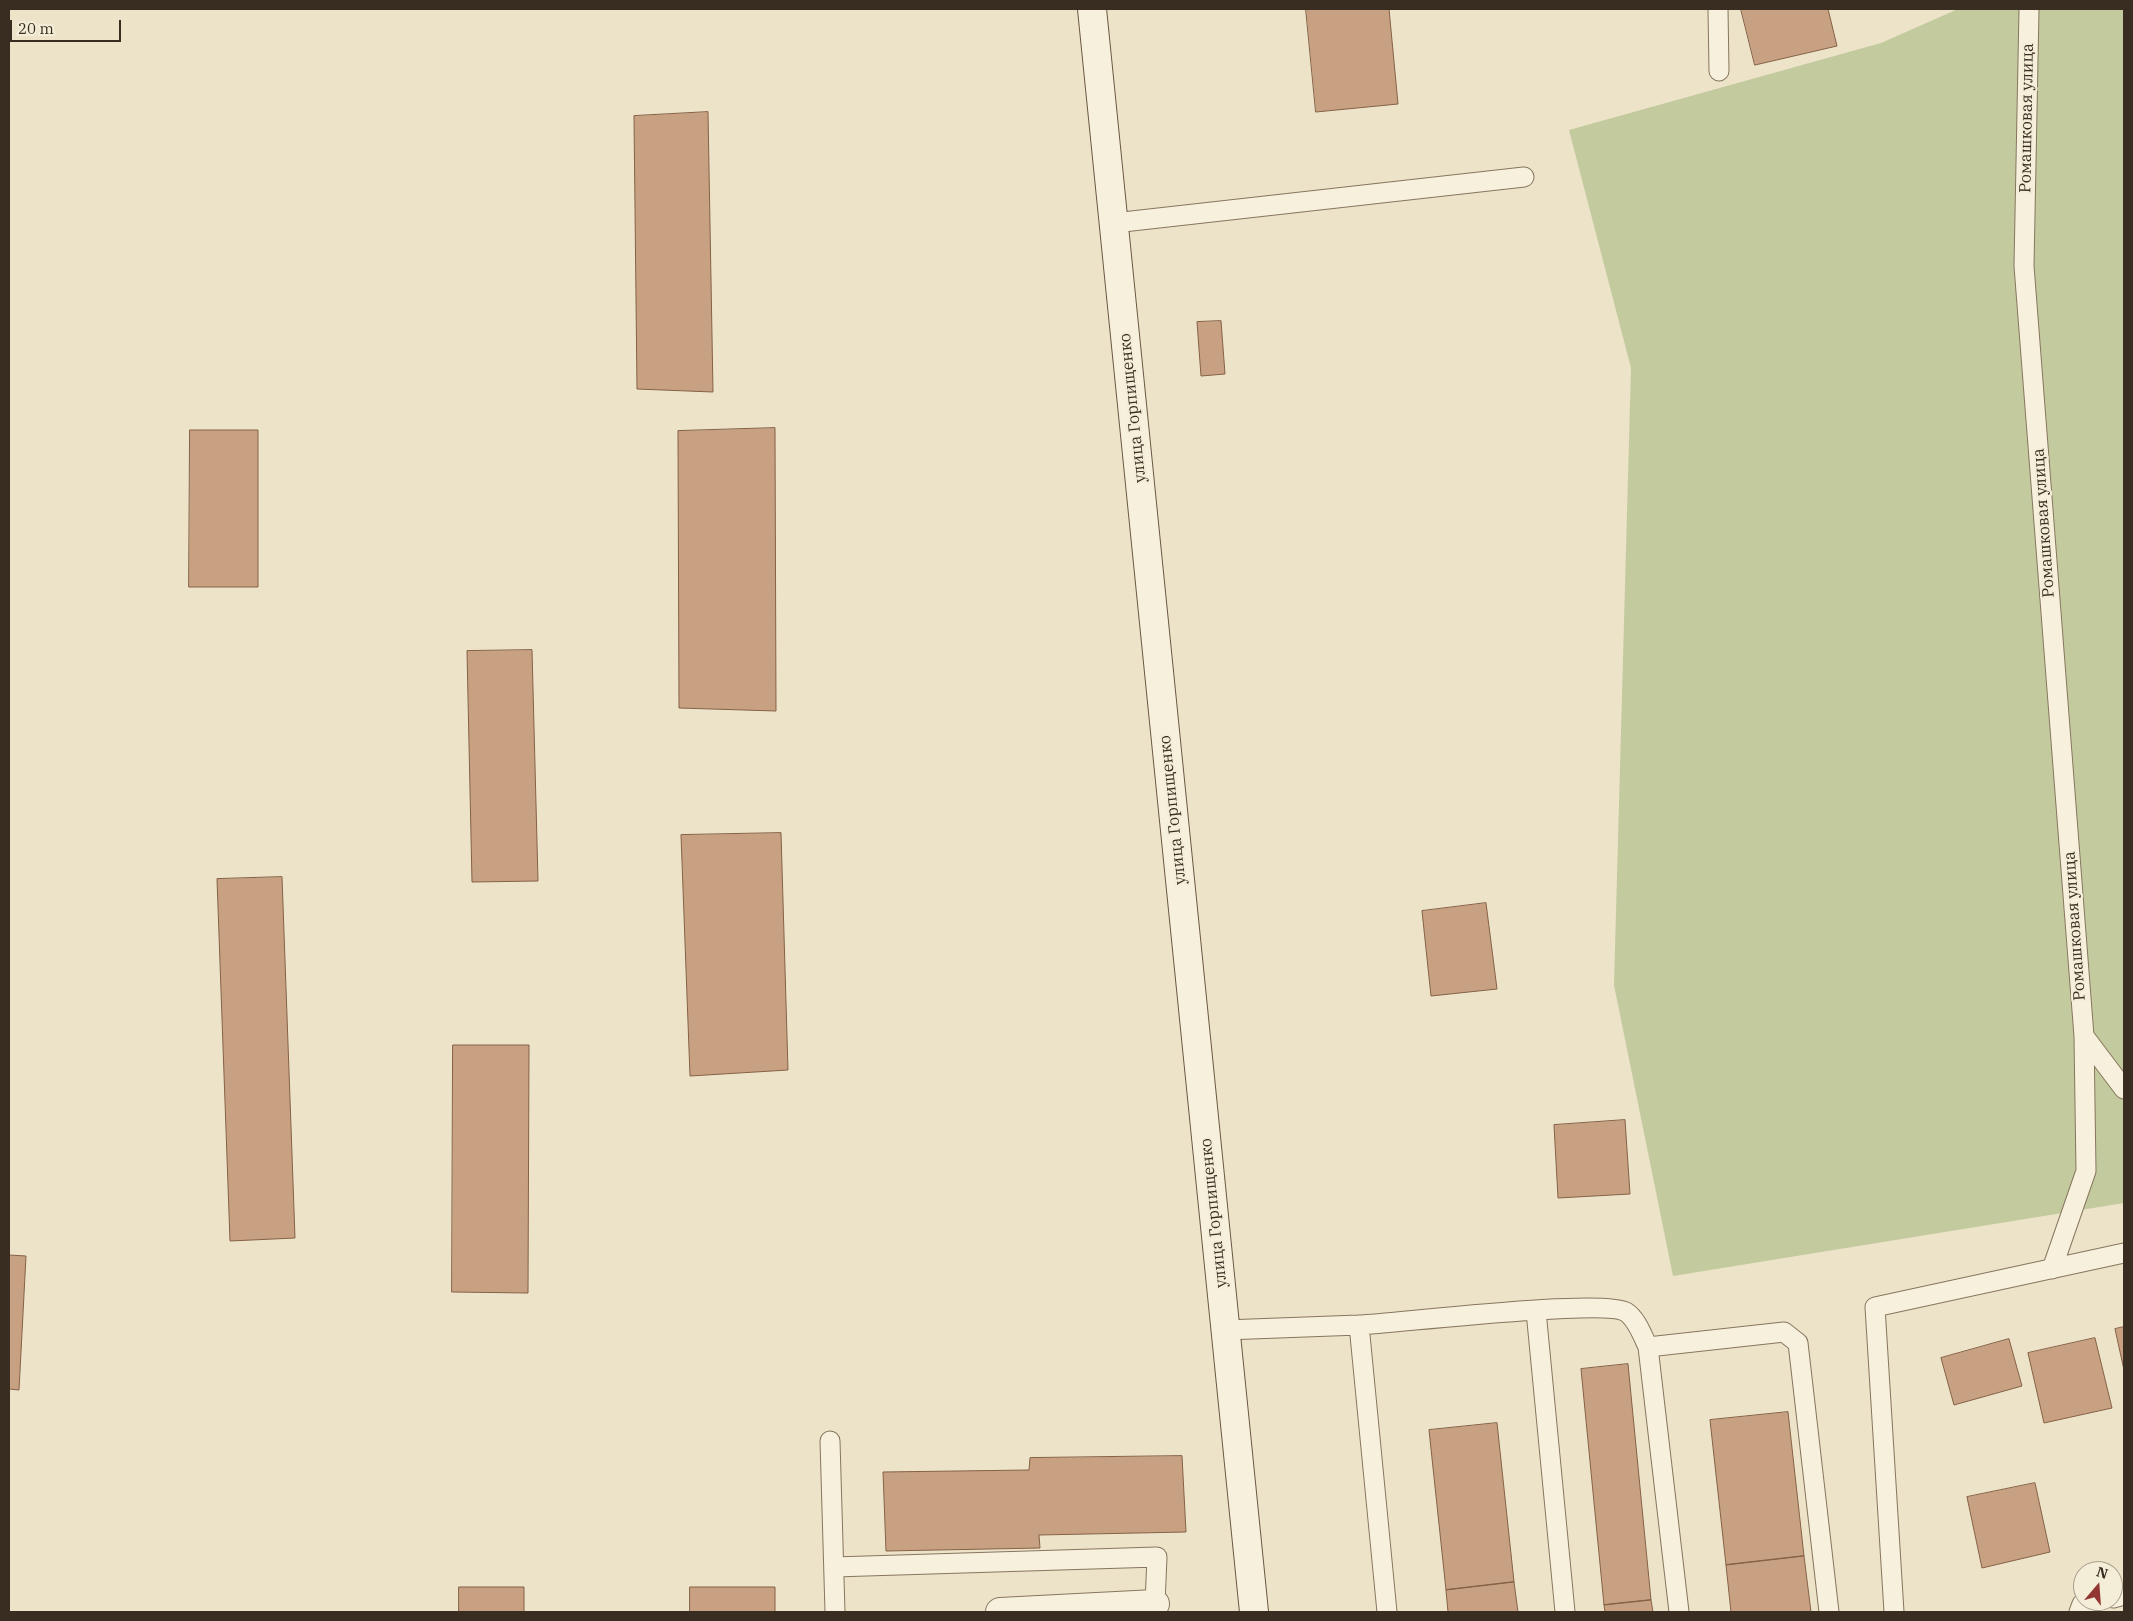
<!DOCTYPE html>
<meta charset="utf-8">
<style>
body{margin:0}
#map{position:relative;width:2133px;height:1621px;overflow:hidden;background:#ece3c9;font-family:"IBM Plex Serif",serif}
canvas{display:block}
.frame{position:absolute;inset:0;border:10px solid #392d21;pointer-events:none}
.north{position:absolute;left:2073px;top:1561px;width:50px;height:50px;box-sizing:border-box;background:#f4edd8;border:1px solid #a9a08f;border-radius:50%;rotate:18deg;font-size:14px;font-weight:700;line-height:20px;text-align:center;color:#392d21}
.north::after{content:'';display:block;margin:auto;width:18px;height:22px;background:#923533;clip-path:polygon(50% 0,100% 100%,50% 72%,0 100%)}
.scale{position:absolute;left:10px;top:20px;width:111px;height:22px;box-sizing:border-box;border:2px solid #392d21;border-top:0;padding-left:6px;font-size:15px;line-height:18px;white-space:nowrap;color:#392d21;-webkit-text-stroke:4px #f4edd8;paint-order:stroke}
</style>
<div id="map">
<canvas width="2133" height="1621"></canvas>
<div class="frame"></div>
<div class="north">N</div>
<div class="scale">20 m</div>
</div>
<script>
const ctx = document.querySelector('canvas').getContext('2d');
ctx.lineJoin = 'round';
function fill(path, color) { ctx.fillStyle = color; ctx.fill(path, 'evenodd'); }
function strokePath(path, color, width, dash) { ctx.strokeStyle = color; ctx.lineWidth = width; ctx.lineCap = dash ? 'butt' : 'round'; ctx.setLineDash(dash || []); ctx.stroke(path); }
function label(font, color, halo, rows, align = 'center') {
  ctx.font = font + ' "IBM Plex Serif",serif'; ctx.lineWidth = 4.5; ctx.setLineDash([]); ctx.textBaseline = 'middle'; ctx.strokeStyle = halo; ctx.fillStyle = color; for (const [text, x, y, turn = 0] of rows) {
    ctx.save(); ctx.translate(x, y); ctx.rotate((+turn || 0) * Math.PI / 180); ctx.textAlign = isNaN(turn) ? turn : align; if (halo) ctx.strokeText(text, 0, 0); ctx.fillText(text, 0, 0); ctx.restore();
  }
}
const green = new Path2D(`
 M1958,9H2124V1203L1673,1276L1614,985L1631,368L1569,130L1881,43Z`);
const building = new Path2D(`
 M1306,9H1389L1398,104L1316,112Z
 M1741,9H1828L1837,46L1755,65Z
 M708,112L713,392L637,389L634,116Z
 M1221,321L1225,374L1201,376L1197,322Z
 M775,428L776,711L679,708L678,431Z
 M190,430H258V587H189Z
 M532,650L538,881L472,882L467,651Z
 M781,833L788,1070L690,1076L681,835Z
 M282,877L295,1238L230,1241L217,879Z
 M1486,903L1497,989L1431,996L1422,911Z
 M453,1045H529L528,1293L452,1292Z
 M1625,1120L1630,1194L1558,1198L1554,1125Z
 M9,1255L26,1256L19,1390L9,1389Z
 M2124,1327V1370L2115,1329Z
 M2095,1338L2112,1408L2044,1423L2028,1353Z
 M2009,1339L2022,1386L1954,1405L1941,1358Z
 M1628,1364L1651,1600L1604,1605L1581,1369Z
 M1788,1412L1804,1556L1726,1565L1710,1420Z
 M1497,1423L1514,1582L1446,1590L1429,1430Z
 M1182,1456L1186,1532L1039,1535L1040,1548L886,1551L883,1472L1029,1470L1030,1458Z
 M2035,1483L2050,1552L1982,1568L1967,1497Z
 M1804,1556L1811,1612H1731L1726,1565Z
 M1514,1582L1518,1612H1448L1446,1590Z
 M459,1587H524V1612H459Z
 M690,1587H775V1612H690Z
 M1651,1600L1653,1612H1605L1604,1605Z`);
const service = new Path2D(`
 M1718,9L1719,71
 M2029,9L2024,266L2084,1036L2086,1171L2052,1269
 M1114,223L1524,177
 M2084,1036L2124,1089
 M1536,1311L1565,1612
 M1359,1325L1387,1612
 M1226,1330C1270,1328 1314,1327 1359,1325C1399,1323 1604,1298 1626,1312C1637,1319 1643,1337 1648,1347L1784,1332L1798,1343L1829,1612
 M1648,1347L1679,1612
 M830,1441L835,1612
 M834,1567L1157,1557L1155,1604
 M2113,1598L2124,1595
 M1894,1612L1875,1307L2124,1253
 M2079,1612L2082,1604L2097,1601`);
const minor = new Path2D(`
 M1000,1612L1155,1604`);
const secondary = new Path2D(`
 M1092,9L1254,1612`);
const streetNames = [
 ["Ромашковая улица",2027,118,-89],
 ["улица Горпищенко",1133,408,-96],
 ["Ромашковая улица",2044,523,-94],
 ["улица Горпищенко",1173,810,-96],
 ["Ромашковая улица",2075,926,-94],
 ["улица Горпищенко",1214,1213,-96]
];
fill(green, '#c3ca9e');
fill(building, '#c7a182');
strokePath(building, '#856146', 1);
strokePath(service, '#87765f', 21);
strokePath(minor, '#87765f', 30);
strokePath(secondary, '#695742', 30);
strokePath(service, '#f7f0dc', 19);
strokePath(minor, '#f7f0dc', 28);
strokePath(secondary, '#f7f0dc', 28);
label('16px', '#392d21', '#f4edd8', streetNames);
</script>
